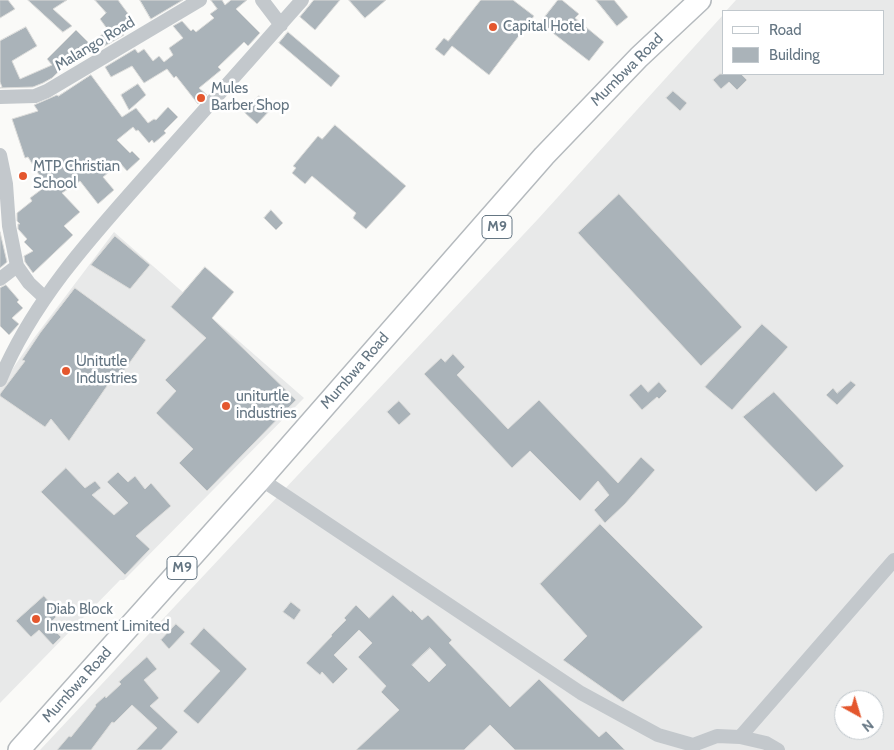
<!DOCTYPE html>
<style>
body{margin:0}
#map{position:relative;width:894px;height:750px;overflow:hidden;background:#fafaf8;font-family:Cabin,sans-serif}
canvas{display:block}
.legend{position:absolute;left:722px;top:10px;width:162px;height:65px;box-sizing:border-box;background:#fff;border:1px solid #c1c8cd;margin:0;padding:6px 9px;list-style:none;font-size:15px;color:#657683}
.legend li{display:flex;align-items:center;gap:10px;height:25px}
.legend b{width:25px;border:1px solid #c1c8cd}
.north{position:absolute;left:834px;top:690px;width:50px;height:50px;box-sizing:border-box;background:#fff;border:1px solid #c1c8cd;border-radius:50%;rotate:141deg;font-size:14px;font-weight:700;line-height:20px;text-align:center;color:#657683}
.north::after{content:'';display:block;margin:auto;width:18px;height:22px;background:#e4572e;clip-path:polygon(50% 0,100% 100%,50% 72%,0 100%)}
</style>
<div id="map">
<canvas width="894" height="750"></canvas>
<ul class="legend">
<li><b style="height:6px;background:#fff"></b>Road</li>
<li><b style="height:14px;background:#aab3b9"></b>Building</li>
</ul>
<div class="north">N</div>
</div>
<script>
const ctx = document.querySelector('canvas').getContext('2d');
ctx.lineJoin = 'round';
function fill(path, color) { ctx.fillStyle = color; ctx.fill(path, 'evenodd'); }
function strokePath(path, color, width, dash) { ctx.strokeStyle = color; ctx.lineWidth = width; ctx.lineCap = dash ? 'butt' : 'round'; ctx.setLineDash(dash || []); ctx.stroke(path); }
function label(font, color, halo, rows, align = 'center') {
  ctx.font = font + ' Cabin,sans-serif'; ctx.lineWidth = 5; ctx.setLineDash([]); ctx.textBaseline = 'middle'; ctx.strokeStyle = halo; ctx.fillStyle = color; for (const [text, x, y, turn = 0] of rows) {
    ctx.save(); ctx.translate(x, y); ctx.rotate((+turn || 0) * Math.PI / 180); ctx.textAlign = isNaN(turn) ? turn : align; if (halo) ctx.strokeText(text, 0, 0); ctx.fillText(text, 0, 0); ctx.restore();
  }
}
const built = new Path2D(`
 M736,0H894V750H40L538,219L723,15V74H883V11H726ZM844,700H874V730H844Z
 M114,232L304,398L124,580H120L0,703V387L34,338Z`);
const building = new Path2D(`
 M0,0H8L15,9L0,18Z
 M28,0H67L53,9L72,26L63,32Z
 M95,0H118L135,23L122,33L124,35L101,48L95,40L108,30L100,19L106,13Z
 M140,0H183L151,19Z
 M211,0H222L225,5L231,0H247L236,9L260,33L248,46L244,42L218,67L221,70L199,88L207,95L198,104L176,76L174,78L167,69L144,83L132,66L111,77L105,67L135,49L138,53L144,49L153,61L159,56L164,62L173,55L169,48L183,38L173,26L182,21L191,31L193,29L196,32L214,18L210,14L217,9Z
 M314,0H340L315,30L300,17Z
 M349,0H386L365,18Z
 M481,0H513L534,16L489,75L452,46L444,56L435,49L444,38L448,41Z
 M558,0H562L579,14L575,18L604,42L589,61L540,23Z
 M596,0H614L628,17L617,26Z
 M26,27L37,46L12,61L20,79L52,65L47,59L76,30L90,44L81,54L79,52L52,78L43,83L33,87L0,88L2,87L0,82V41Z
 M288,32L340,76L331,87L279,43Z
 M720,74H741L747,80L737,90L729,82L721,89L713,80Z
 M91,75L122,117L136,108L148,123L154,119L156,120L168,107L178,117L164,131L166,133L154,143L152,140L149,143L138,130L136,131L133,127L117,140L130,153L132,151L140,159L127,171L120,163L103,177L114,190L98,204L80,181L62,193L80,212L64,226L73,235L33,273L25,262L24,256L33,251L24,242L27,239L18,229V224H20L17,221V213L32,201L30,198L46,186L28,157L25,158L12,119L38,111L34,105L57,95L58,96Z
 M138,84L146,95L129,110L121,95Z
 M673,91L687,103L680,111L666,98Z
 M259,96L272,108L257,124L244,112Z
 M335,125L406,186L366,229L353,218L356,213L312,176L305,184L292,173L296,168L293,166L318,136L322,139Z
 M619,194L742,327L701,366L578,233Z
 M271,210L283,223L276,230L264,218Z
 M0,232L7,262L0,268Z
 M115,236L150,265L130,289L91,265Z
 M205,267L234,292L212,318L296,400L207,491L179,463L193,449L156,413L176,391L165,380L206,338L171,307Z
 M6,285L19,300L17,302L23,308L12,318L19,324L9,335L0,326V288Z
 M75,288L146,340L120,376L116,373L69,441L51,419L45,427L0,396V394L25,361L22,360L40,333Z
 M762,324L788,347L732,410L705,387Z
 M453,354L465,367L457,375L508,429L539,400L618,483L641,457L655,470L625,504L605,523L594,510L609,495L598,481L580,501L530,451L512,468L424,374L441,358L445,362Z
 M851,381L856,385L837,405L826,395L833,388L837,393Z
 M659,382L667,391L659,399L657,397L642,410L629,395L641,384L648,392Z
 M774,392L844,466L816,492L743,417Z
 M399,401L411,414L399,425L387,412Z
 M66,468L85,488L95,481L101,488L92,495L114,515L128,503L107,482L118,472L128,482L135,476L145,489L151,483L171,506L136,536L150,549L125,575L41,492Z
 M600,524L703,627L623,702L563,660L587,636L540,584Z
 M393,595L411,612L412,610L422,620L428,615L452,640L449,643L510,707L539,679L599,737L606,731L625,750H515L490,725L464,750H356L399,710L381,692L386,686L358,657L372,643L359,630L334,655L348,669L333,684L322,672L320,675L306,663L332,636L331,635L346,620L344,618L356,605L369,618ZM430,648L446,665L429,682L412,665Z
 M44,596L56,610L52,613L56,617L49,624L61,637L53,645L39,630L31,637L16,621Z
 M291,602L301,610L294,620L283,612Z
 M176,624L185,632L169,649L161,640Z
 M204,628L247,669L198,724L183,711L220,671L190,644Z
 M147,657L157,669L144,680L159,698L150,706L178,732L161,750H136L157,728L132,705L114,723L112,722L91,750H57L69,736L71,737L96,706L95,705L105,696L106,698L121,684L119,682Z`);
const street = new Path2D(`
 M262,0L281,25
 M0,97L35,96L47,91L200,0
 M0,155L6,184L9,226L17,266L29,283L45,298
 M0,279L17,266
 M0,380C33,300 94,234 151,170C202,113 252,57 302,0
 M262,478L271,486L581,693L658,735L693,745L717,736L740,737L766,743L778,750
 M740,737L894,560`);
const primary = new Path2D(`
 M19,750L262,478L544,156L639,57L700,0`);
const markers = [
 [493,27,5,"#e4572e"],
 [201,98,5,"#e4572e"],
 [23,176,5,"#e4572e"],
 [66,371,5,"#e4572e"],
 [226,406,5,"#e4572e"],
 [36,619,5,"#e4572e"]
];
const shields = [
 [497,227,30],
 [182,568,30]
];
const shieldNames = [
 ["M9",497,227],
 ["M9",182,568]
];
const poiNames = [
 ["Capital Hotel",503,27],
 ["Mules",211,89],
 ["Barber Shop",211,106],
 ["MTP Christian",33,167],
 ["School",33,184],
 ["Unitutle",76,362],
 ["Industries",76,379],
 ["uniturtle",236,397],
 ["industries",236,414],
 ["Diab Block",46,610],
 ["Investment Limited",46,627]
];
const streetNames = [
 ["Malango Road",95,44,-31],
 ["Mumbwa Road",627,70,-45],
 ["Mumbwa Road",355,371,-49],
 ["Mumbwa Road",77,685,-48]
];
fill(built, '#e8e9e9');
fill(building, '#aab3b9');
strokePath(building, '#dcdcda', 1);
strokePath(primary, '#b5babe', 24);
strokePath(street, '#c3c8cc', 14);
strokePath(primary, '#fff', 21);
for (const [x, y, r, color] of markers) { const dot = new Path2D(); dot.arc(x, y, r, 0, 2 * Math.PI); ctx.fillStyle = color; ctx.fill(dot); strokePath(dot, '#fff', 2); }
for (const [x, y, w] of shields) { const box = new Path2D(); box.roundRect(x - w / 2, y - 11.5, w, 23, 4); ctx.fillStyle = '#fff'; ctx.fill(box); strokePath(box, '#657683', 1); }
label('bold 14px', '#657683', null, shieldNames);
label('15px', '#657683', '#fff', poiNames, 'left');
label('15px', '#657683', '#fff', streetNames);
</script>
